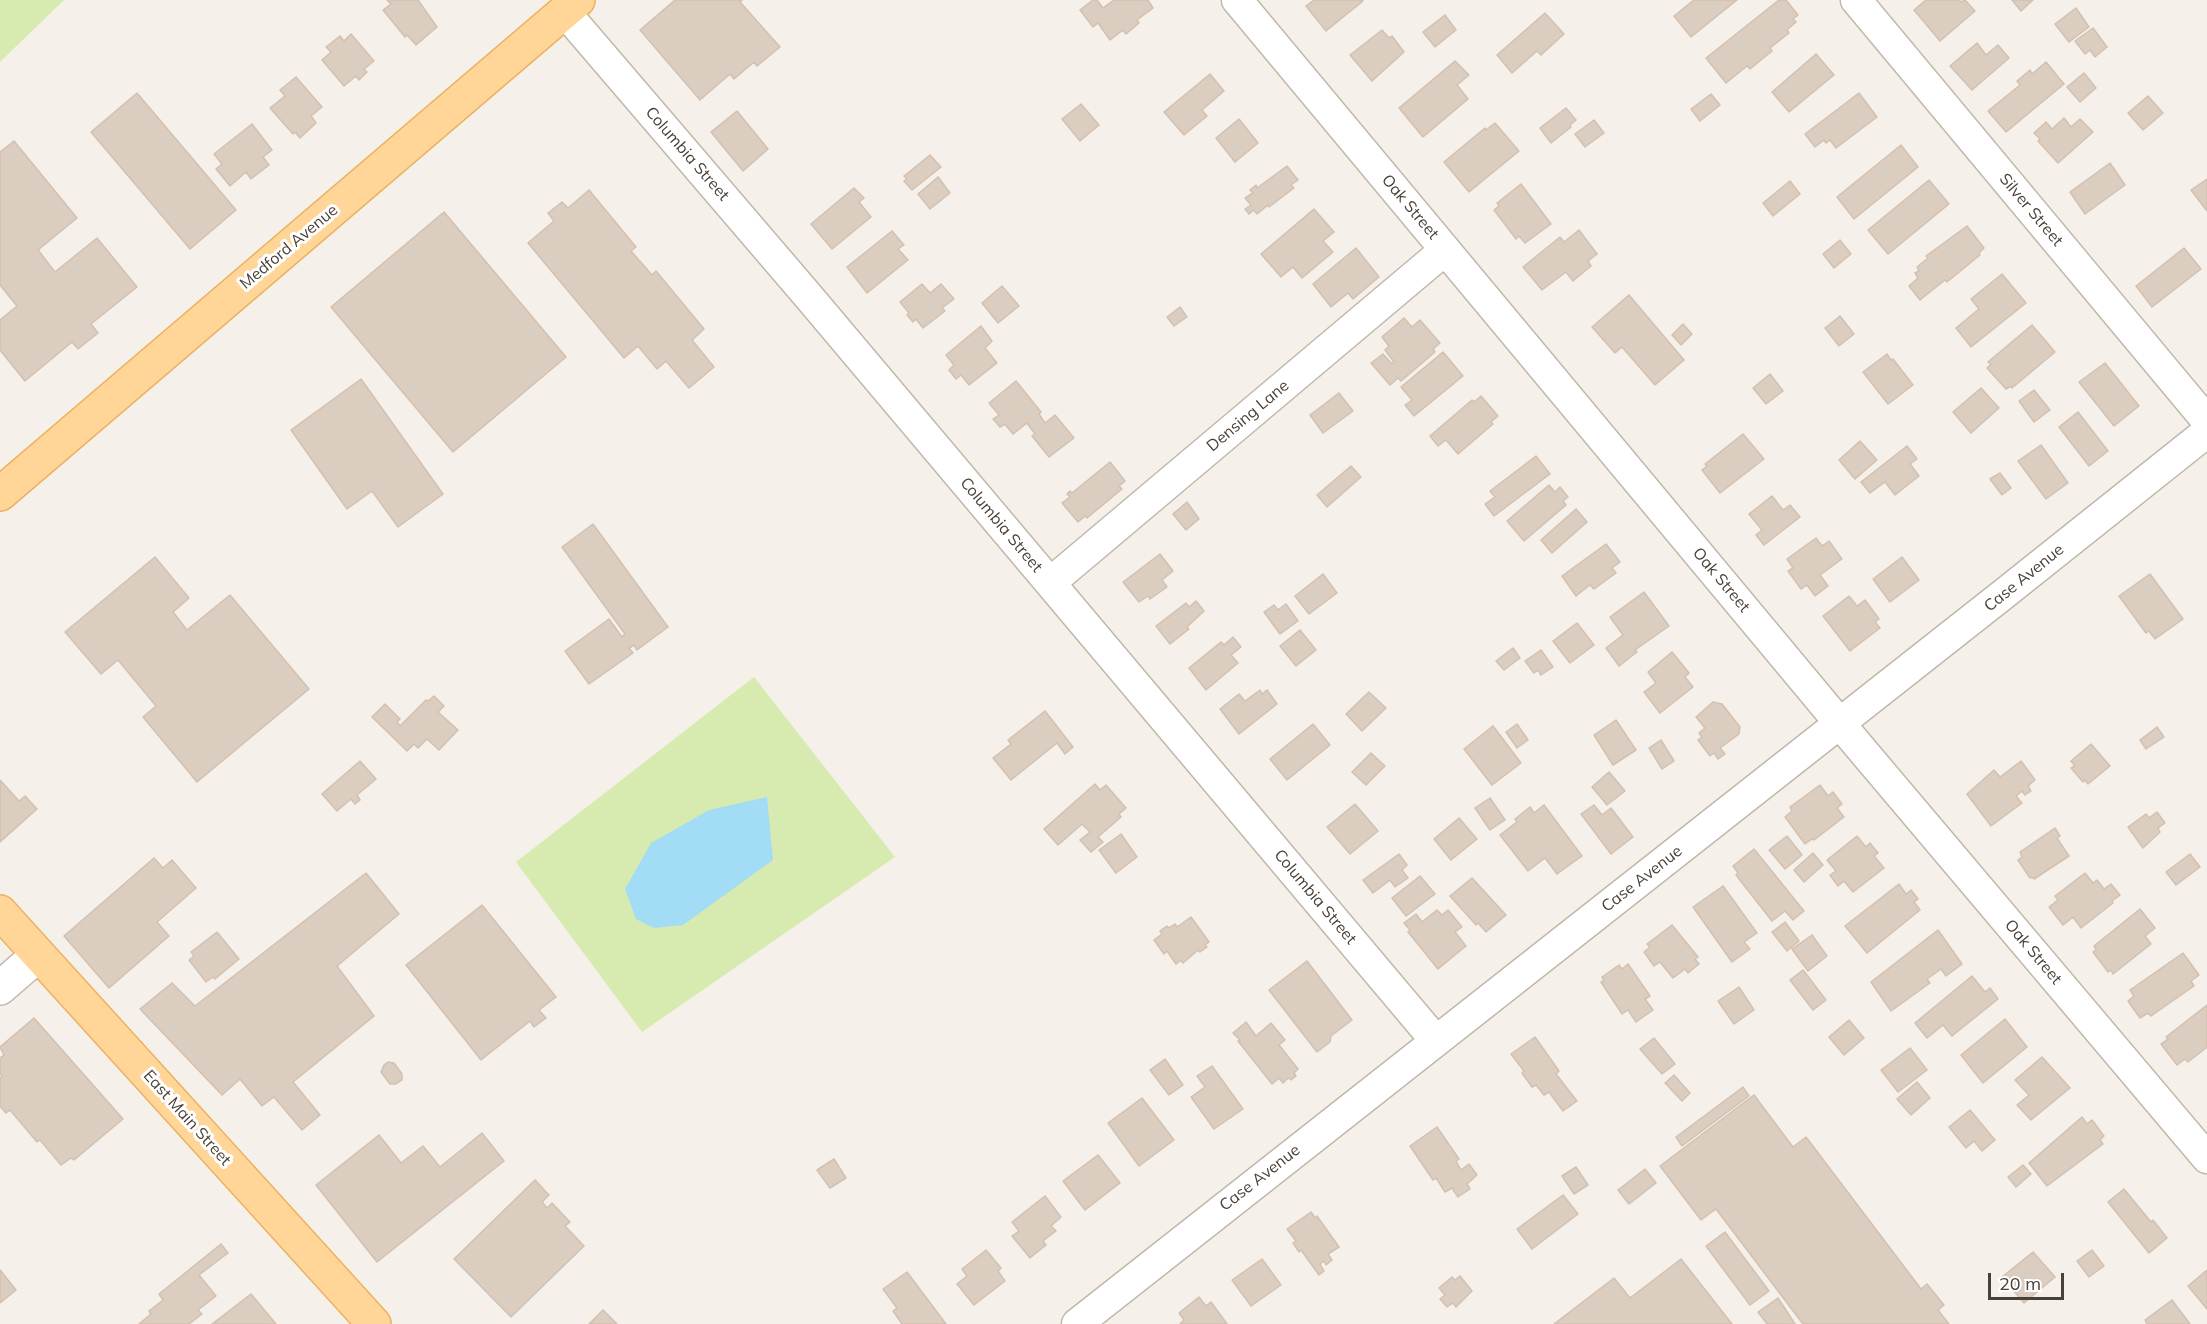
<!DOCTYPE html>
<style>
body{margin:0}
#map{position:relative;width:2207px;height:1324px;overflow:hidden;background:#f5f0e9;font-family:Mulish,sans-serif}
canvas{display:block}
.scale{position:absolute;left:1988px;top:1273px;width:76px;height:27px;box-sizing:border-box;border:3px solid #494037;border-top:0;padding-left:8px;font-size:18px;line-height:21px;white-space:nowrap;color:#494037;-webkit-text-stroke:4px #fff;paint-order:stroke}
</style>
<div id="map">
<canvas width="2207" height="1324"></canvas>
<div class="scale">20 m</div>
</div>
<script>
const ctx = document.querySelector('canvas').getContext('2d');
ctx.lineJoin = 'round';
function fill(path, color) { ctx.fillStyle = color; ctx.fill(path, 'evenodd'); }
function strokePath(path, color, width, dash) { ctx.strokeStyle = color; ctx.lineWidth = width; ctx.lineCap = dash ? 'butt' : 'round'; ctx.setLineDash(dash || []); ctx.stroke(path); }
function label(font, color, halo, rows, align = 'center') {
  ctx.font = font + ' Mulish,sans-serif'; ctx.lineWidth = 6; ctx.setLineDash([]); ctx.textBaseline = 'middle'; ctx.strokeStyle = halo; ctx.fillStyle = color; for (const [text, x, y, turn = 0] of rows) {
    ctx.save(); ctx.translate(x, y); ctx.rotate((+turn || 0) * Math.PI / 180); ctx.textAlign = isNaN(turn) ? turn : align; if (halo) ctx.strokeText(text, 0, 0); ctx.fillText(text, 0, 0); ctx.restore();
  }
}
const green = new Path2D(`
 M0,0H64L0,62Z
 M754,677L895,857L642,1032L516,862Z`);
const water = new Path2D(`
 M767,797L773,860L683,925L654,928L636,919L625,889L651,843L709,810Z`);
const building = new Path2D(`
 M387,0H418L437,27L416,45L407,35L405,37L383,10L391,4Z
 M675,0H742L740,2L780,47L757,66L754,62L734,79L730,74L700,100L640,30Z
 M1093,0H1097L1103,8L1114,0H1148L1153,8L1137,20L1139,23L1126,34L1123,30L1110,40L1098,23L1093,27L1080,10Z
 M1314,0H1361L1363,1L1326,31L1306,6Z
 M1694,0H1737L1691,37L1674,16Z
 M1779,0H1786L1798,15L1793,19L1796,22L1787,30L1789,33L1770,48L1772,51L1750,69L1747,66L1726,83L1706,58Z
 M1926,0H1959L1961,2L1965,0L1975,11L1940,41L1914,10Z
 M2012,0H2033L2021,11Z
 M2076,8L2089,27L2069,42L2055,24Z
 M1545,13L1564,34L1541,55L1537,51L1512,73L1497,55Z
 M1445,15L1456,30L1435,47L1423,32Z
 M2093,28L2107,47L2095,57L2090,50L2085,54L2075,41Z
 M1382,30L1389,38L1392,36L1404,52L1372,81L1350,55Z
 M351,34L374,61L364,69L367,72L359,80L356,76L344,86L322,60L331,52L326,47L340,36L344,41Z
 M1977,43L1986,55L1998,45L2009,58L1972,90L1950,66Z
 M1816,54L1834,75L1789,112L1772,92Z
 M1455,61L1469,75L1457,85L1468,99L1423,137L1399,108Z
 M2046,62L2064,84L2006,132L1988,111L2020,85L2017,81L2030,70L2032,74Z
 M2084,73L2096,88L2080,102L2067,87Z
 M1210,74L1224,91L1202,110L1207,116L1184,135L1164,112Z
 M296,77L322,107L311,116L316,123L300,138L295,132L293,134L270,108L285,96L280,90Z
 M137,93L236,210L190,249L91,132Z
 M1859,93L1877,117L1836,148L1830,140L1826,143L1824,140L1815,147L1805,134Z
 M1711,94L1720,105L1700,121L1691,109Z
 M2148,96L2163,113L2143,130L2128,113Z
 M1081,104L1099,125L1080,141L1062,119Z
 M1566,108L1576,120L1570,125L1571,127L1551,143L1540,128Z
 M737,111L768,149L743,171L711,132Z
 M2064,118L2071,127L2080,119L2093,132L2058,163L2038,141L2040,139L2034,133L2046,122L2052,129Z
 M1239,119L1258,143L1235,162L1216,138Z
 M1594,120L1604,133L1585,147L1575,134Z
 M1495,123L1519,151L1469,192L1444,162L1485,128L1486,130Z
 M252,124L272,150L263,157L269,165L251,179L246,172L230,186L216,169L222,164L214,154Z
 M14,141L77,218L38,250L55,272L97,238L137,287L91,324L98,333L78,349L72,342L25,381L0,350V320L17,306L0,285V152Z
 M1901,145L1918,167L1854,219L1837,197Z
 M930,155L941,167L912,190L904,181L907,179L904,176Z
 M2110,163L2125,185L2085,214L2070,192Z
 M1287,166L1298,180L1291,185L1294,188L1269,207L1268,205L1257,214L1254,210L1249,214L1245,209L1251,205L1245,198L1253,193L1250,190L1256,185L1257,188Z
 M938,177L950,193L930,209L918,194Z
 M2207,179V211L2191,190Z
 M1929,180L1949,204L1888,254L1868,230Z
 M1790,181L1800,194L1773,216L1763,203Z
 M1521,184L1551,224L1525,243L1519,236L1516,239L1494,210L1499,206L1497,203Z
 M854,188L864,198L859,202L871,217L832,249L811,224Z
 M589,190L636,247L631,251L652,275L656,271L704,329L692,340L714,367L689,388L666,361L657,369L638,346L624,358L528,243L554,221L548,213L562,202L568,208Z
 M1314,209L1334,232L1323,241L1333,252L1302,278L1293,267L1281,277L1261,254Z
 M444,212L566,357L453,452L331,307Z
 M1967,226L1984,248L1979,253L1980,255L1947,282L1945,280L1920,300L1909,286L1918,278L1915,273L1919,271L1917,267L1928,258L1926,256Z
 M1579,230L1597,254L1588,261L1591,266L1573,281L1566,272L1542,290L1523,267L1560,237L1564,242Z
 M892,231L904,245L898,249L908,260L867,293L847,267Z
 M1840,240L1851,254L1834,268L1823,254Z
 M1356,248L1379,277L1353,299L1348,293L1331,307L1313,284Z
 M2184,248L2201,269L2152,307L2136,286Z
 M2002,274L2026,303L1971,347L1956,328L1979,309L1971,299Z
 M922,284L930,293L941,284L954,299L942,308L945,311L923,328L916,319L913,322L907,315L909,313L900,302Z
 M1002,286L1019,306L998,323L982,303Z
 M1629,295L1684,360L1655,385L1622,347L1615,353L1592,327Z
 M1180,307L1187,317L1174,326L1167,317Z
 M1840,316L1854,334L1839,346L1825,328Z
 M1404,318L1412,327L1420,320L1440,343L1433,349L1435,352L1401,381L1398,378L1390,385L1371,363L1383,354L1392,364L1394,362L1385,350L1389,346L1382,337Z
 M1683,324L1692,334L1681,345L1672,335Z
 M2032,325L2055,352L2012,388L2011,386L2006,389L1987,368L1991,364L1988,362Z
 M981,326L992,341L985,348L997,363L969,385L961,375L956,379L949,370L954,365L946,355Z
 M1443,352L1463,376L1414,416L1405,405L1412,400L1401,387Z
 M1887,354L1891,360L1893,359L1913,385L1888,404L1863,372Z
 M2105,363L2139,406L2114,426L2079,382Z
 M1770,374L1783,391L1766,404L1753,388Z
 M361,379L443,494L398,527L372,491L347,509L291,430Z
 M1016,381L1041,412L1039,414L1045,423L1055,415L1074,438L1049,457L1032,436L1035,434L1027,423L1013,434L1005,424L1000,427L993,419L999,415L989,403Z
 M1981,388L1999,408L1971,433L1953,412Z
 M2034,390L2050,410L2034,422L2019,401Z
 M1339,393L1353,411L1323,433L1310,415Z
 M1481,396L1498,416L1491,422L1493,424L1458,454L1446,440L1438,446L1430,436L1472,400L1474,402Z
 M2078,412L2108,451L2089,466L2059,427Z
 M1743,434L1764,459L1720,493L1702,470L1707,466L1705,464Z
 M1860,441L1877,460L1855,479L1839,460Z
 M2041,445L2068,483L2046,499L2018,461Z
 M1907,446L1917,459L1910,464L1919,476L1895,495L1885,482L1870,493L1861,482Z
 M1536,456L1550,474L1494,516L1485,504L1495,497L1490,491Z
 M1110,462L1125,481L1119,486L1122,489L1087,518L1085,516L1078,522L1062,503L1070,497L1067,494L1070,491L1072,493Z
 M1351,466L1361,477L1327,507L1317,495Z
 M2000,473L2011,488L2002,495L1990,479Z
 M1549,485L1555,492L1560,487L1568,497L1563,501L1566,505L1524,541L1507,521Z
 M1772,496L1783,510L1790,505L1800,517L1764,545L1756,535L1762,530L1749,514Z
 M1187,502L1199,519L1186,530L1173,514Z
 M1576,509L1587,522L1552,553L1541,540Z
 M593,524L668,627L637,650L634,645L629,648L633,653L589,684L565,651L609,619L622,637L625,634L562,547Z
 M1816,538L1822,546L1829,541L1842,559L1820,575L1828,586L1815,596L1807,585L1801,589L1788,571L1793,568L1787,559Z
 M1606,544L1620,562L1612,568L1616,573L1594,589L1590,585L1576,596L1562,576Z
 M1160,554L1173,571L1162,580L1167,587L1150,599L1148,596L1139,602L1123,582Z
 M155,557L189,598L173,612L187,630L230,595L309,689L197,782L143,717L156,706L118,660L101,674L65,632Z
 M1902,557L1919,580L1890,602L1873,579Z
 M1323,574L1337,593L1309,614L1295,596Z
 M2150,574L2183,619L2155,639L2149,631L2146,633L2119,596Z
 M1644,592L1669,626L1635,650L1637,652L1619,666L1606,648L1623,635L1610,617Z
 M1849,596L1857,606L1865,600L1879,619L1875,622L1880,628L1850,651L1823,616Z
 M1196,601L1204,611L1187,627L1189,629L1170,644L1156,626L1186,603L1189,607Z
 M1286,604L1298,621L1280,634L1264,612L1274,605L1278,610Z
 M1577,623L1594,645L1570,663L1553,641Z
 M1300,630L1316,650L1296,666L1280,646Z
 M1233,637L1241,647L1231,655L1238,663L1206,690L1189,668L1221,642L1224,645Z
 M1513,648L1520,658L1504,670L1496,661Z
 M1541,650L1553,667L1541,675L1538,670L1534,673L1525,661Z
 M1672,652L1689,673L1685,677L1693,687L1660,713L1644,692L1656,683L1648,672Z
 M1260,690L1262,694L1267,690L1277,704L1239,734L1220,709L1239,694L1245,701Z
 M1369,692L1386,708L1362,731L1346,714Z
 M434,696L444,706L438,712L458,730L439,750L427,739L418,748L414,744L407,751L372,717L385,704L400,719L397,722L400,726L426,700L428,701Z
 M1713,702L1722,704L1740,727L1739,734L1720,748L1725,754L1718,759L1714,753L1710,756L1698,740L1702,737L1699,733L1705,728L1696,717Z
 M1045,711L1073,747L1065,754L1057,743L1011,780L993,758L1011,744L1008,740Z
 M1616,720L1636,750L1613,765L1594,735Z
 M1313,724L1330,745L1287,780L1270,759Z
 M1517,724L1528,740L1517,748L1506,732Z
 M1493,726L1521,763L1492,785L1464,749Z
 M2157,727L2164,737L2146,749L2140,740Z
 M1661,740L1674,761L1662,769L1649,748Z
 M2091,744L2110,766L2088,784L2085,780L2083,782L2071,768L2075,766L2071,761Z
 M1371,753L1385,766L1366,785L1352,772Z
 M360,761L376,779L357,795L360,800L355,804L351,799L337,811L322,794Z
 M2021,761L2035,780L2028,786L2031,791L2025,795L2022,791L2016,796L2022,803L1991,826L1967,794L1994,770L2000,777Z
 M1609,772L1625,791L1607,805L1592,787Z
 M0,780L19,801L25,796L37,809L0,842Z
 M1095,784L1100,790L1106,785L1126,808L1119,814L1121,817L1098,837L1103,842L1091,852L1080,840L1090,832L1082,824L1058,845L1044,829Z
 M1820,785L1828,796L1833,792L1842,804L1837,808L1844,817L1814,840L1812,839L1805,844L1785,817L1792,811L1790,807Z
 M1490,798L1505,820L1490,830L1475,808Z
 M1355,804L1378,831L1350,854L1327,827Z
 M1544,805L1582,856L1557,874L1545,858L1528,871L1500,835L1517,822L1515,819L1530,807L1534,813Z
 M1594,805L1602,815L1611,808L1633,837L1611,854L1581,814Z
 M2157,812L2165,823L2158,828L2160,832L2143,848L2128,827L2146,814L2149,818Z
 M1459,818L1477,839L1451,860L1434,839Z
 M2055,828L2060,836L2057,838L2069,856L2034,879L2032,877L2030,878L2018,860L2022,857L2020,852Z
 M1121,834L1137,857L1116,873L1099,850Z
 M1787,836L1802,855L1785,869L1769,850Z
 M1857,836L1866,847L1870,843L1878,853L1874,856L1884,868L1853,892L1844,881L1838,886L1830,875L1836,871L1827,860Z
 M1754,849L1804,911L1793,920L1785,911L1772,921L1736,875L1738,873L1733,866Z
 M1813,853L1823,865L1804,882L1794,870Z
 M1399,854L1407,865L1402,870L1408,878L1395,887L1390,880L1373,893L1363,880Z
 M2190,854L2200,867L2176,885L2166,872Z
 M154,858L163,868L172,860L196,888L157,922L169,936L109,988L64,936Z
 M366,873L399,914L337,966L374,1016L293,1082L320,1115L302,1130L274,1097L262,1106L240,1079L222,1095L140,1009L172,983L195,1006Z
 M2085,873L2093,883L2097,880L2104,889L2111,884L2120,895L2112,901L2113,903L2081,928L2073,917L2063,925L2049,907L2058,900L2055,896Z
 M1420,876L1435,894L1406,916L1392,898Z
 M1472,878L1506,915L1486,932L1478,923L1476,925L1450,896Z
 M1899,884L1906,894L1911,890L1918,899L1914,902L1920,910L1867,953L1845,926Z
 M1723,886L1757,933L1744,942L1750,949L1732,962L1693,907Z
 M482,905L556,997L539,1010L546,1018L534,1027L530,1021L481,1060L406,965Z
 M2140,909L2155,928L2145,936L2151,944L2113,974L2111,970L2108,972L2093,952L2096,950L2094,946Z
 M1437,910L1442,915L1448,910L1462,927L1455,932L1466,946L1438,969L1408,932L1410,930L1404,923L1416,914L1422,922Z
 M1191,917L1209,942L1205,945L1207,947L1200,952L1198,950L1183,963L1181,960L1176,964L1167,951L1164,954L1154,940L1162,934L1160,931L1167,926L1169,928L1175,924L1177,927Z
 M1785,922L1799,941L1787,951L1772,932Z
 M1672,925L1698,957L1695,959L1699,964L1688,973L1685,969L1673,978L1660,962L1654,966L1644,952L1650,947L1647,944Z
 M1938,930L1962,964L1946,976L1941,969L1927,979L1930,983L1891,1011L1871,982Z
 M217,932L239,959L215,979L213,977L206,982L189,960L194,956L191,952Z
 M1812,935L1827,956L1808,971L1792,949Z
 M2183,953L2199,975L2191,981L2194,986L2151,1016L2148,1013L2140,1018L2128,1001L2134,996L2130,990Z
 M1307,961L1352,1020L1331,1036L1330,1042L1317,1052L1269,990Z
 M1628,964L1650,996L1645,999L1653,1010L1636,1022L1628,1010L1622,1014L1601,982L1604,981L1602,977L1619,965L1622,969Z
 M1803,970L1826,1000L1813,1010L1790,980Z
 M1972,976L1985,992L1990,988L1998,999L1952,1036L1943,1025L1927,1038L1915,1023Z
 M1739,987L1754,1010L1734,1024L1718,1001Z
 M2207,1005V1047L2188,1062L2185,1059L2177,1065L2161,1044L2168,1039L2166,1037Z
 M34,1018L123,1119L74,1160L71,1158L61,1165L40,1140L37,1142L10,1110L6,1113L0,1106V1078L2,1076L0,1073V1058L4,1055L0,1047Z
 M2005,1019L2027,1047L1983,1083L1961,1055Z
 M1849,1020L1864,1038L1844,1055L1829,1037Z
 M1246,1022L1256,1036L1271,1023L1285,1040L1279,1045L1298,1069L1294,1073L1296,1076L1291,1080L1288,1078L1283,1083L1279,1078L1272,1084L1238,1041L1240,1040L1233,1033Z
 M1535,1037L1559,1071L1556,1074L1577,1101L1563,1111L1549,1092L1544,1095L1536,1085L1532,1087L1522,1073L1524,1071L1511,1054Z
 M1654,1038L1675,1064L1662,1074L1640,1049Z
 M1910,1048L1927,1070L1898,1092L1881,1070Z
 M2042,1057L2070,1088L2031,1120L2017,1105L2029,1095L2015,1080Z
 M1165,1059L1183,1085L1169,1095L1150,1070Z
 M388,1062L394,1063L402,1074V1080L396,1084H390L381,1072L384,1065Z
 M1212,1066L1243,1109L1214,1129L1191,1097L1205,1087L1197,1076Z
 M1674,1075L1690,1093L1682,1101L1665,1083Z
 M1917,1082L1930,1098L1911,1115L1897,1099Z
 M1743,1087L1749,1096L1682,1146L1676,1137Z
 M1754,1095L1793,1147L1806,1137L1921,1289L1927,1284L1944,1305L1938,1310L1949,1324H1803L1716,1209L1701,1220L1660,1166Z
 M1142,1098L1174,1140L1139,1166L1108,1123Z
 M1970,1110L1995,1140L1982,1151L1974,1141L1966,1148L1949,1127Z
 M2082,1117L2087,1124L2092,1120L2104,1136L2100,1140L2103,1144L2047,1186L2029,1163Z
 M1437,1127L1459,1159L1456,1161L1461,1170L1469,1164L1477,1175L1467,1184L1470,1189L1458,1197L1452,1188L1445,1192L1436,1178L1433,1180L1410,1146Z
 M482,1133L504,1161L377,1262L316,1185L379,1135L401,1163L423,1146L440,1167Z
 M1098,1155L1120,1183L1085,1210L1063,1181Z
 M834,1159L846,1178L830,1188L817,1170Z
 M2023,1165L2031,1174L2016,1187L2008,1177Z
 M1576,1167L1588,1185L1574,1194L1562,1176Z
 M1645,1169L1656,1183L1629,1204L1618,1190Z
 M535,1180L549,1195L542,1202L547,1208L552,1203L570,1222L565,1226L584,1246L511,1317L454,1259Z
 M2124,1189L2151,1222L2153,1220L2167,1238L2149,1253L2108,1202Z
 M1563,1195L1578,1214L1532,1249L1517,1229Z
 M1045,1196L1061,1217L1051,1226L1056,1231L1043,1241L1046,1245L1030,1258L1012,1236L1019,1231L1012,1222Z
 M1311,1212L1315,1218L1317,1216L1339,1247L1328,1254L1332,1260L1326,1265L1324,1261L1320,1264L1324,1271L1319,1275L1301,1250L1299,1252L1293,1243L1296,1241L1287,1229Z
 M1725,1232L1769,1291L1750,1305L1706,1246Z
 M221,1244L228,1253L199,1275L216,1296L198,1310L202,1314L189,1324H139L151,1314L149,1311L163,1300L159,1294Z
 M986,1250L1001,1268L998,1271L1005,1281L974,1305L957,1284L967,1276L962,1269Z
 M2092,1250L2104,1266L2089,1277L2077,1261Z
 M2033,1252L2055,1277L2024,1303L2002,1277Z
 M1262,1259L1281,1285L1251,1306L1232,1280Z
 M1681,1259L1732,1324H1554L1614,1278L1630,1298Z
 M0,1270L16,1290L0,1303Z
 M2207,1270V1309L2188,1286Z
 M907,1272L946,1324H902L893,1311L897,1308L883,1289Z
 M1460,1276L1472,1291L1456,1307L1453,1303L1447,1307L1440,1299L1445,1295L1439,1288L1452,1277L1455,1280Z
 M251,1294L276,1324H212Z
 M1199,1297L1206,1306L1211,1302L1227,1324H1180L1184,1320L1179,1313Z
 M1778,1298L1795,1324H1767L1758,1312Z
 M2172,1300L2190,1324H2147L2145,1320Z
 M603,1310L617,1324H589Z`);
const minor = new Path2D(`
 M1237,0L1857,744L2207,1158
 M1856,0L2207,421
 M564,11L809,297L1436,1041
 M1050,583L1445,250
 M1077,1324L2005,593L2207,432`);
const tertiary = new Path2D(`
 M0,988L38,955`);
const primary = new Path2D(`
 M0,494L578,0
 M0,912L374,1324`);
const streetNames = [
 ["Columbia Street",687,154,49],
 ["Oak Street",1410,207,50],
 ["Silver Street",2031,210,50],
 ["Medford Avenue",289,247,-40],
 ["Densing Lane",1248,416,-40],
 ["Columbia Street",1001,525,50],
 ["Case Avenue",2024,578,-39],
 ["Oak Street",1721,580,50],
 ["Case Avenue",1642,879,-38],
 ["Columbia Street",1315,897,50],
 ["Oak Street",2033,952,50],
 ["East Main Street",187,1118,48],
 ["Case Avenue",1260,1178,-38]
];
fill(green, '#d7ebb0');
fill(water, '#a2dcf5');
fill(building, '#dbcdc0');
strokePath(building, '#d3c1b0', 1.5);
strokePath(minor, '#c1b7ab', 33);
strokePath(tertiary, '#c1b7ab', 36);
strokePath(primary, '#ebb261', 36);
strokePath(minor, '#fff', 30);
strokePath(tertiary, '#fff', 33);
strokePath(primary, '#ffd698', 33);
label('16px', '#494037', '#fff', streetNames);
</script>
